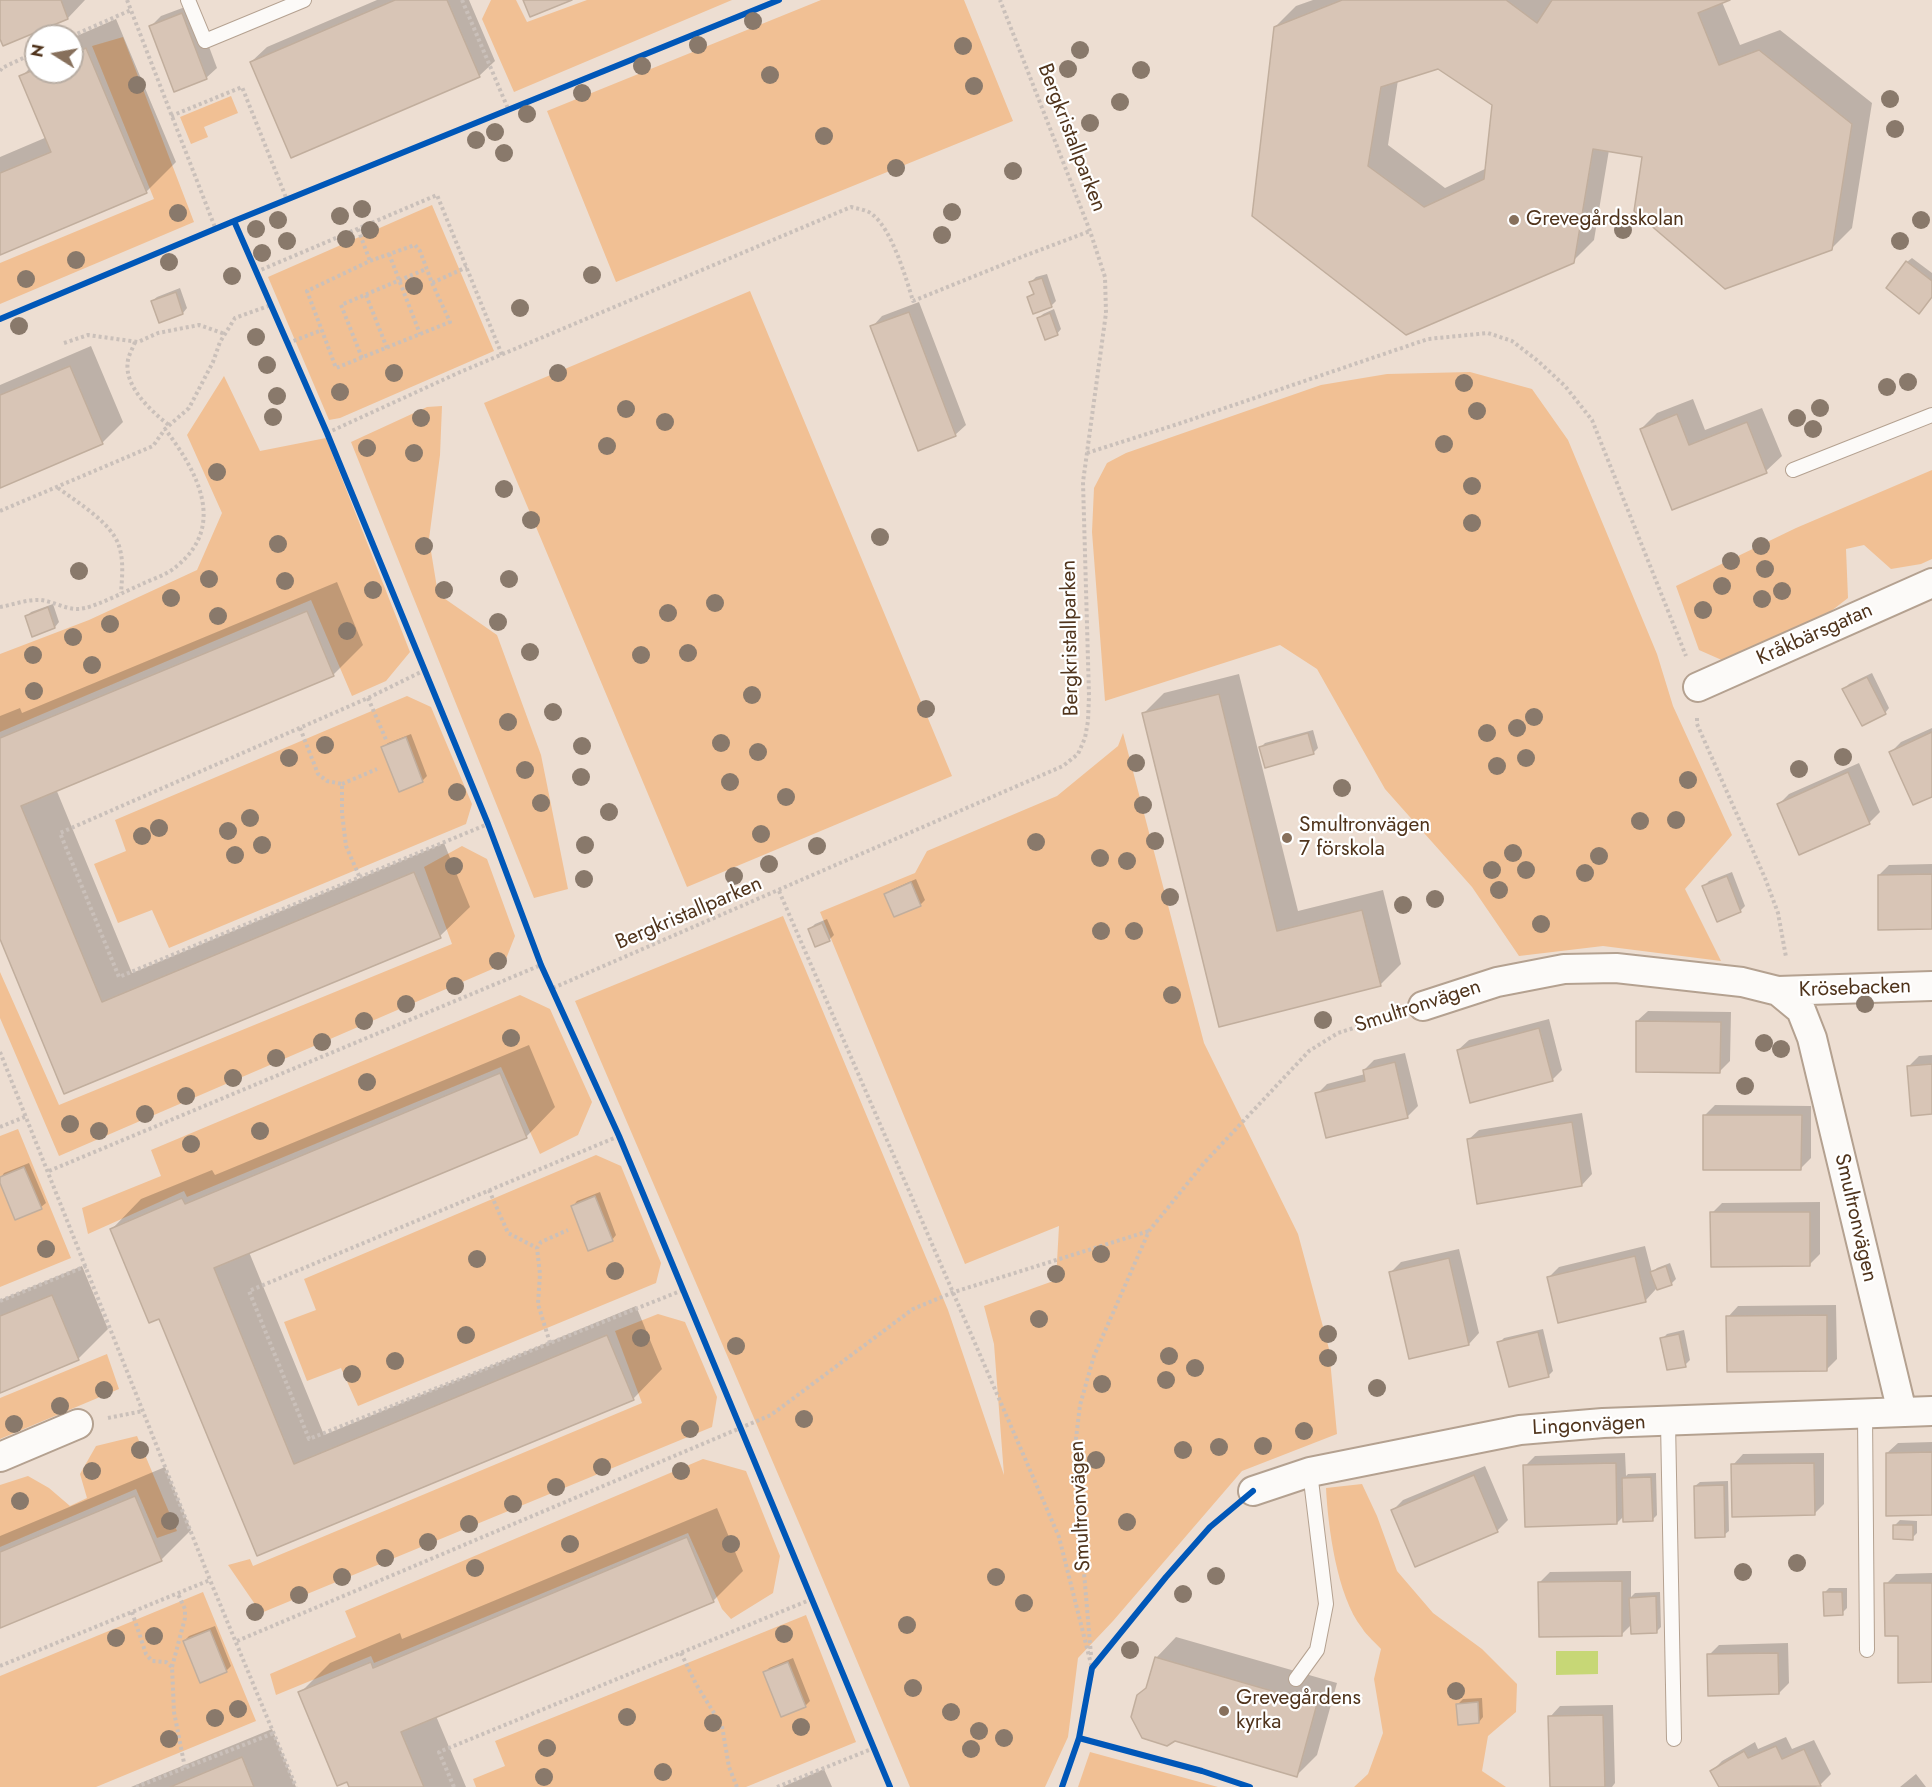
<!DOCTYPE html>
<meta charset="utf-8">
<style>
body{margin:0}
#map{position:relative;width:1932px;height:1787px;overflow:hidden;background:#edded2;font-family:Jost,sans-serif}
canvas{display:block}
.north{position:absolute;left:24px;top:24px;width:60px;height:60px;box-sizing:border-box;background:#fff;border:2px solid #b9aea4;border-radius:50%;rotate:281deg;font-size:16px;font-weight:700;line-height:24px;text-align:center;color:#50341c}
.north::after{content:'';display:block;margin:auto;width:21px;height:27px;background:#87705c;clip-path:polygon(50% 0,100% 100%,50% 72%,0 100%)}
</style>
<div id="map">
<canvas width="1932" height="1787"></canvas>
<div class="north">N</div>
</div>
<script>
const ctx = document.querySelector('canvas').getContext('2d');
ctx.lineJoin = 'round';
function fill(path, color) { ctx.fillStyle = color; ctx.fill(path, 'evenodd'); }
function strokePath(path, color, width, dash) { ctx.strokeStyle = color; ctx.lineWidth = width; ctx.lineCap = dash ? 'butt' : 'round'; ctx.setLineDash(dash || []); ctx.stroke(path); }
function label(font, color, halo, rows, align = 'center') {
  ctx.font = font + ' Jost,sans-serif'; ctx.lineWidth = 4.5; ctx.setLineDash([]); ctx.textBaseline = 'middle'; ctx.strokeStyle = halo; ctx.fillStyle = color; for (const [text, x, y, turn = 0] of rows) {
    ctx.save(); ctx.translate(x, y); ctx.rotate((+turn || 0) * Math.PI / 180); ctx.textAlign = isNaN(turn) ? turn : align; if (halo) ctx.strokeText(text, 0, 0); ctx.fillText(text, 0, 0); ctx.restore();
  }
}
const green = new Path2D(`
 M491,0H516L527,22L587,0H732L514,92L482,19Z
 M821,0H964L1013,121L616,282L547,111Z
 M123,37L194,222L0,304V263L154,199L92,46Z
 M231,96L238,113L204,127L208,137L191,144L180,117Z
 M432,205L494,351L340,418L329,420L268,277Z
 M750,291L952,776L687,887L484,403Z
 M1470,372L1532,389L1568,440L1657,654L1673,706L1732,835L1685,889L1721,961L1603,946L1519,956L1472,887L1385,789L1317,669L1280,645L1105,701L1092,532L1094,488L1107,463L1126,453L1321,385L1387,374Z
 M224,376L260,451L326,438L410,652L386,681L352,696L311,600L0,732V654L89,620L197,570L222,513L187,435Z
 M442,406L440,455L429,539L438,594L497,635L541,755L568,889L534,898L351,442L427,407Z
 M1932,470V559L1921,564L1891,569L1864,545L1846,549L1848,598L1804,632L1724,661L1699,650L1676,586L1796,528Z
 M407,696L431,707L472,804L466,824L169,948L152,910L118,923L94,864L126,851L115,820Z
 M1123,733L1204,1043L1298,1234L1329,1349L1337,1434L1242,1471L1113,1621L1078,1658L1068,1737L1045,1787H910L805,1537L575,1001L783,916L948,1310L1004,1475L994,1344L984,1306L1056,1280L1059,1226L965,1264L820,912L915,873L927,851L1057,796L1118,746Z
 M462,846L487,859L515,936L504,964L59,1156L0,1018V972L59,1105L452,944L424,867Z
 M520,995L550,1009L592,1102L578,1135L540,1154L501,1067L187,1197L184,1191L88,1234L82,1208L161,1176L151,1150Z
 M18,1129L71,1258L0,1287V1136Z
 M596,1155L621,1166L661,1263L656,1283L358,1406L341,1368L307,1381L284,1322L316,1310L304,1279Z
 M658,1314L685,1322L717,1397L712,1427L261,1613L228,1565L250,1559L253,1566L642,1403L615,1331Z
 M107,1354L119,1389L0,1439V1398Z
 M137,1436L177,1531L157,1538L136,1489L0,1547V1485L28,1476L49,1488L70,1506L87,1498L80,1474L96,1446Z
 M703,1459L746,1471L780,1556L773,1593L731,1619L722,1609L688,1533L374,1663L371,1656L276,1695L270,1674L356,1637L345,1611Z
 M1362,1484L1377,1516L1397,1571L1433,1613L1482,1649L1517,1684L1516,1712L1488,1736L1482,1771L1506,1787H1354L1368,1774L1383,1733L1374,1679L1381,1649C1375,1642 1367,1636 1362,1628C1337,1596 1328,1527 1326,1488Z
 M203,1592L256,1721L96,1787H0V1676Z
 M806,1615L856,1742L746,1787H476L473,1779L505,1766L495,1741Z
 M1090,1752L1218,1787H1078Z`);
const water = new Path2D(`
 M1556,1651H1598V1674L1556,1675Z`);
const shadow = new Path2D(`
 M0,0H85L68,18L0,35Z
 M377,0H469L495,61L479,76L251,62L267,47Z
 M1313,0H1726L1722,2L1740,45L1780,30L1872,103L1852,228L1831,249L1643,156L1609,150L1594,240L1573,261L1406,333L1275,27L1296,6ZM1438,67L1494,104L1487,168L1445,188L1388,145L1398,80Z
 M193,4L217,68L206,78L151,26L161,16Z
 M116,19L176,162L146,192L0,253V157L47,137L21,77L36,62V72H72V38Z
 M1912,258L1932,273V296L1907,262Z
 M1047,274L1056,301L1051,306L1028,297L1035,292L1031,282L1036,277Z
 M180,288L187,308L183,313L152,301L157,297Z
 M919,302L966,425L955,435L872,327L882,316Z
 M1054,309L1061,329L1057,334L1039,318L1043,314Z
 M91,346L123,422L103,442L0,486V385Z
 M1693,399L1705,430L1762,408L1782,456L1766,471L1641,429L1657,413Z
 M337,582L363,645L333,675L56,789L132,973L444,843L470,907L440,936L65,1092L0,935V716L20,708L22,713Z
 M53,604L59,622L55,627L33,635L27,616L31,612Z
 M1872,673L1889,708L1885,713L1844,689L1849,684Z
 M1239,674L1298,911L1383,890L1401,964L1380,985L1220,1025L1143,714L1164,693Z
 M1932,728V795L1891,752L1901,742Z
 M1313,730L1318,748L1313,753L1261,747L1265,743Z
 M411,734L427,776L422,781L383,747L388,743Z
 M1859,763L1880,812L1870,822L1800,853L1779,804L1789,794Z
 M1932,864V928L1879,875L1889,865Z
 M1732,872L1745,906L1740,911L1704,886L1709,881Z
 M916,879L925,900L920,905L886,894L891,890Z
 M827,919L834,935L829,940L810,929L815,924Z
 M1648,1011L1731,1012L1730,1061L1720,1071L1637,1021Z
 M1549,1019L1562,1070L1552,1080L1458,1050L1469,1040Z
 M529,1045L555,1107L526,1137L249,1252L324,1435L636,1306L662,1369L633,1399L258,1554L160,1317L112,1229L141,1199L212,1170L215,1175Z
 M1405,1053L1418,1106L1407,1117L1317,1094L1327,1084L1365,1074L1364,1070L1374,1060Z
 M1932,1055V1112L1908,1067L1919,1056Z
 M1715,1105L1811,1106V1158L1801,1168L1704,1116Z
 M1582,1113L1592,1174L1582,1185L1468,1140L1479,1130Z
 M29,1163L46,1203L41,1207L0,1179L4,1173Z
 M600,1192L616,1235L612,1240L573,1206L577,1201Z
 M1820,1202V1254L1809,1265L1712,1213L1722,1203Z
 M1645,1246L1652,1273L1657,1268L1670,1263L1676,1279L1672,1283L1656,1289L1646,1300L1559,1321L1549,1277L1559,1267Z
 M1459,1249L1479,1333L1469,1344L1391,1272L1401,1262Z
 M82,1266L108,1329L78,1359L0,1391V1300Z
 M1836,1305L1837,1359L1827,1369L1728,1317L1738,1306Z
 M1543,1329L1553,1371L1548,1376L1499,1343L1504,1338Z
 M1684,1330L1690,1360L1685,1365L1662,1339L1667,1334Z
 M1932,1442V1513L1887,1453L1898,1443Z
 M1625,1453L1626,1476L1628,1474L1656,1473L1657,1515L1652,1520L1625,1515L1617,1523L1525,1466L1535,1456Z
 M1824,1453V1504L1814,1514L1733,1465L1743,1454Z
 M1485,1466L1508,1520L1497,1531L1393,1510L1403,1500Z
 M165,1467L191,1530L161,1560L0,1626V1536Z
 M1728,1481L1729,1531L1724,1535L1695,1486L1700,1482Z
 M717,1508L743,1571L714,1600L436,1716L466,1787H350L300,1693L330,1663L400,1633L402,1639Z
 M1900,1520L1917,1521V1533L1912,1538L1895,1525Z
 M1631,1571V1597L1635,1593L1660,1592L1661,1627L1656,1632L1632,1624L1621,1635L1540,1582L1550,1572Z
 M1932,1573V1681L1900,1634L1886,1584L1896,1574Z
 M1829,1588H1847V1608L1842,1613L1824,1593Z
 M215,1626L231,1666L226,1671L184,1641L189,1636Z
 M1176,1637L1337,1683L1317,1755L1296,1776L1148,1686L1156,1658Z
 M1788,1643L1789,1683L1779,1693L1709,1655L1719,1645Z
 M793,1658L810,1701L805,1706L765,1673L769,1668Z
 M1482,1698L1483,1717L1479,1722L1458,1704L1463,1699Z
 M1613,1705L1615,1783L1612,1787H1552L1550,1717L1560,1706Z
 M272,1729L296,1787H131Z
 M1786,1737L1792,1749L1814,1740L1831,1774L1820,1785L1815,1787H1721L1712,1771L1722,1761L1755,1742L1758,1749Z
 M824,1769L832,1787H782Z
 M1916,1774L1926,1787H1900Z`);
const building = new Path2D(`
 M0,0H61L68,19L3,46L0,39Z
 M395,0H447L480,77L291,158L250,62Z
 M523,0H572L530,17Z
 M1342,0H1506L1537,23L1552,0H1730L1698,13L1719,65L1759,50L1852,124L1832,250L1725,289L1634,211L1642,157L1593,149L1574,263L1406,335L1252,216L1274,27ZM1438,69L1492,105L1484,179L1424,207L1368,166L1381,87Z
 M182,13L207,79L174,92L149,26Z
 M86,48L147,193L0,255V173L51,152L19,76L36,69V72H72V54Z
 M1906,261L1932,281V297L1919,314L1886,288Z
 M1042,278L1052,307L1033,314L1027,297L1034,294L1029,282Z
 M176,292L183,314L159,323L151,301Z
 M909,312L956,436L918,451L870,326Z
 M1050,313L1058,335L1045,340L1037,318Z
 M70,366L103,444L0,488V395Z
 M1677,414L1689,445L1747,422L1767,473L1672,510L1640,429Z
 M48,607L55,628L32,637L25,616Z
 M307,611L334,676L21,806L102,1002L414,872L441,938L64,1094L0,939V738Z
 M1867,677L1886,714L1862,726L1842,689Z
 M1219,694L1277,931L1362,910L1381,986L1219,1027L1142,713Z
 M1932,732V797L1913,805L1889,752Z
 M1308,733L1314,754L1265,768L1259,747Z
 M406,737L423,782L399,792L381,747Z
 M1848,772L1870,824L1799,855L1777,804Z
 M1932,874V929L1878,930V875Z
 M1727,876L1741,912L1717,922L1702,886Z
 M911,882L921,906L894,917L884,894Z
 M822,923L830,941L815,947L808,929Z
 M1636,1021L1721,1022L1720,1073L1636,1072Z
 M1539,1028L1553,1081L1470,1103L1457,1050Z
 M1395,1062L1408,1118L1326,1138L1315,1093L1365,1081L1363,1070Z
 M1932,1064V1114L1911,1116L1907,1066Z
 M500,1073L527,1138L214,1268L294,1464L607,1335L634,1400L257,1556L159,1319L149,1323L110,1229L182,1198L185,1204Z
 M1703,1115H1802L1801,1170H1703Z
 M1572,1122L1582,1186L1477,1204L1467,1139Z
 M24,1167L42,1209L15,1220L0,1183V1177Z
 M595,1196L613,1241L588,1251L571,1206Z
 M1710,1212H1810V1266L1711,1267Z
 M1635,1256L1646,1302L1558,1323L1547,1277Z
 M1449,1258L1469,1345L1409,1359L1389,1272Z
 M1666,1266L1672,1285L1657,1290L1650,1272Z
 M52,1295L79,1360L0,1393V1316Z
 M1827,1315V1371L1727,1372L1726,1316Z
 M1538,1332L1549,1377L1509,1387L1497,1342Z
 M1679,1334L1686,1367L1667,1370L1660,1338Z
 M1932,1452V1515L1886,1516V1453Z
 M1616,1463L1617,1524L1525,1527L1523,1465Z
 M1814,1463L1815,1515L1732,1517L1731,1464Z
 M1474,1475L1498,1532L1415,1567L1391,1510Z
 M1651,1477L1653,1521L1623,1522L1622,1478Z
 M1724,1485L1725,1537L1695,1538L1694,1486Z
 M135,1496L162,1561L0,1628V1552Z
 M1893,1525H1913V1540L1893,1539Z
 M687,1537L714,1602L401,1732L424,1787H349L347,1782L337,1786L298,1692L371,1662L373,1668Z
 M1622,1581V1636L1539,1637L1538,1582Z
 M1884,1583H1932V1682L1898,1683V1636H1885Z
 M1823,1592H1842L1843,1615L1824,1616Z
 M1656,1596L1657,1633L1631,1634L1629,1598Z
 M210,1630L227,1672L200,1683L183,1641Z
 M1778,1653L1779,1694L1708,1696L1707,1654Z
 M1155,1657L1317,1704L1297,1777L1175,1741L1167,1746L1142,1738L1131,1717L1137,1695L1146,1688Z
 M788,1662L806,1707L781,1717L763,1672Z
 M1478,1702L1479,1723L1458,1725L1456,1704Z
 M1603,1715L1605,1787H1550L1548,1716Z
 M1776,1746L1782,1759L1804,1749L1821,1786L1719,1787L1710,1771L1744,1751L1748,1758Z
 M242,1757L254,1787H170Z`);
const path = new Path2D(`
 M127,0L216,230
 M462,0L509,111
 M72,36L131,10
 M0,71L2,68L36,52
 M171,116L242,87L287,200
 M358,229L370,261
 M389,254L420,334
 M256,272L437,195L502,355
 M432,283L450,322L336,368L307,291L370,261L415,245L420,251L432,283L467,267
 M366,295L387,348
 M135,342C133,348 129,354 128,360C123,386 151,411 170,426
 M64,343L88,335L138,342L158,333L199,325L225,334
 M288,343L322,330
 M362,358L341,305L426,269
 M327,433L458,373L851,207C859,209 868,210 873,215C892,230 906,278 913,301L1024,256L1090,231
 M1087,453L1181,423L1428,339L1488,333L1512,341L1538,361L1565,386L1592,420L1686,656
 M58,488C77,502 112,523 119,546C124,561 122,578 121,593
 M0,511L153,446L165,429L189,408L213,362L220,342L235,318L271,305
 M0,607C12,605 28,599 41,600C56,602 69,612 85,608C99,605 126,591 140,585C152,579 167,575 177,566C227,525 197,471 165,429
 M425,670L368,698L60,833L119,977L488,824
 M368,698L387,742
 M1697,718V724L1765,878L1778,913L1786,957
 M300,728L318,774L327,781L342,784V813L346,846L360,878
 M342,784L377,769
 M779,891L1059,1537L1092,1668
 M553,988L1063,766L1078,754L1085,738L1088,721L1089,696L1083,482L1106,313L1105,277L1090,231L1000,0
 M0,1052L210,1580L296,1787
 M0,1127L27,1116
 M619,1136L249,1291L309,1439L683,1290
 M49,1171L541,965
 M489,1190L508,1233L537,1248
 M0,1301L86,1266
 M550,1343L538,1304L540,1274L537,1248L541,1242L568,1230
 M108,1418L143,1411
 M132,1612L146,1654L152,1661L166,1662L172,1667L174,1712L185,1768
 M237,1641L771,1415L913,1309L954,1292L1149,1231
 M681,1653L696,1684L722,1726L729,1767L737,1787
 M1091,1655L1074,1455L1080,1405L1094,1356L1149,1231L1204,1163L1309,1051L1338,1033L1394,1015
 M0,1666L210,1580
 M172,1667L185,1618V1609L178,1594
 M136,1787L274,1733
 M454,1787L439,1752L812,1599
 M777,1787L874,1748`);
const lane = new Path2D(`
 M188,0L205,41L304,0
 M1793,470L1932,415
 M1865,1414L1867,1650
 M1668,1422L1674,1739
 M1296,1679L1317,1650L1326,1604L1310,1472`);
const street = new Path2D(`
 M1698,687L1932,583
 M1778,991L1932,986
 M1423,1006L1497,982L1564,969L1616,968L1742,982L1778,991L1801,1010L1812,1038L1902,1412
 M0,1457L78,1424
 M1253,1491L1310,1472L1520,1430L1603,1423L1932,1411`);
const cycleway = new Path2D(`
 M234,221L327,433L488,824L541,965L619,1136L890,1787
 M0,319L234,221L779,0
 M1079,1738L1202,1771L1250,1787
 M1062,1787L1079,1738L1092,1668L1166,1577L1210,1527L1253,1491`);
const trees = [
 [753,21],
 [698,45],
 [963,46],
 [1080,50],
 [642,66],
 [1068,69],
 [1141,70],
 [770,75],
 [137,85],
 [974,86],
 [582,93],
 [1890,99],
 [1120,102],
 [527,114],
 [1090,123],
 [1895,129],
 [495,132],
 [824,136],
 [476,140],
 [504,153],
 [896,168],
 [1013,171],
 [362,209],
 [952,212],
 [178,213],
 [340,216],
 [278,220],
 [1921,220],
 [256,229],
 [370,230],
 [1623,230],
 [942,235],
 [346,239],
 [287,241],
 [1900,241],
 [262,253],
 [76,260],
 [169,262],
 [592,275],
 [232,276],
 [26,279],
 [414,286],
 [520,308],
 [19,326],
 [256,337],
 [267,365],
 [394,373],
 [558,373],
 [1908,382],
 [1464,383],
 [1887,387],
 [340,392],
 [277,396],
 [1820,408],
 [626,409],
 [1477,411],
 [273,417],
 [421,418],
 [1797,418],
 [665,422],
 [1813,429],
 [1444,444],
 [607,446],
 [367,448],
 [414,453],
 [217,472],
 [1472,486],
 [504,489],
 [531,520],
 [1472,523],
 [880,537],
 [278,544],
 [424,546],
 [1761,546],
 [1731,561],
 [1765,569],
 [79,571],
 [209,579],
 [509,579],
 [285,581],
 [1722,586],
 [373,590],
 [444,590],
 [1782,591],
 [171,598],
 [1762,599],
 [715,603],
 [1703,610],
 [668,613],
 [218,616],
 [498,622],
 [110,624],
 [347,631],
 [73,637],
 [530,652],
 [688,653],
 [33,655],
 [641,655],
 [92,665],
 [34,691],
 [752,695],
 [926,709],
 [553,712],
 [1534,717],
 [508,722],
 [1517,728],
 [1487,733],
 [721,743],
 [325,745],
 [582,746],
 [758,752],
 [1843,757],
 [289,758],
 [1526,758],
 [1136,763],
 [1497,766],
 [1799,769],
 [525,770],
 [581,777],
 [1688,780],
 [730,782],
 [1342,788],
 [457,792],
 [786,797],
 [541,803],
 [1143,805],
 [609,812],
 [250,818],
 [1676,820],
 [1640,821],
 [159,828],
 [228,831],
 [761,834],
 [142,836],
 [1155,841],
 [1036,842],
 [262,845],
 [585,845],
 [817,846],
 [1513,853],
 [235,855],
 [1599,856],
 [1100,858],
 [1127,861],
 [769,864],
 [454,866],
 [1492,870],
 [1526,870],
 [1585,873],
 [734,876],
 [584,879],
 [1499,890],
 [1170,897],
 [1435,899],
 [1403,905],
 [1541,924],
 [1101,931],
 [1134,931],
 [498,961],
 [455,986],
 [1172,995],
 [406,1004],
 [1865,1004],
 [1323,1020],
 [364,1021],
 [511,1038],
 [322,1042],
 [1764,1043],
 [1781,1049],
 [276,1058],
 [233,1078],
 [367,1082],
 [1745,1086],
 [186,1096],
 [145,1114],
 [70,1124],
 [99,1131],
 [260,1131],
 [191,1144],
 [46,1249],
 [1101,1254],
 [477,1259],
 [615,1271],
 [1056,1274],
 [1039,1319],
 [1328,1334],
 [466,1335],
 [641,1338],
 [736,1346],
 [1169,1356],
 [1328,1358],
 [395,1361],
 [1195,1368],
 [352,1374],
 [1166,1380],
 [1102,1384],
 [1377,1388],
 [104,1390],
 [60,1406],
 [804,1419],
 [14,1424],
 [690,1429],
 [1304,1431],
 [1263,1446],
 [1219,1447],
 [140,1450],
 [1183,1450],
 [1096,1460],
 [602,1467],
 [92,1471],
 [681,1471],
 [556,1487],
 [20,1501],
 [513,1504],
 [170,1521],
 [1127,1522],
 [469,1524],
 [428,1542],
 [570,1544],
 [731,1544],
 [385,1558],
 [1797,1563],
 [475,1568],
 [1743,1572],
 [1216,1576],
 [342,1577],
 [996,1577],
 [1183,1594],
 [299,1595],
 [1024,1603],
 [255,1612],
 [907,1625],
 [784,1634],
 [154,1636],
 [116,1638],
 [1130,1650],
 [913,1688],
 [1456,1691],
 [238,1709],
 [951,1712],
 [627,1717],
 [215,1718],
 [713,1723],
 [801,1727],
 [979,1731],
 [1004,1738],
 [169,1739],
 [547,1748],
 [971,1749],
 [663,1772],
 [544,1777]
];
const markers = [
 [1514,220,6,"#87705c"],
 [1287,838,6,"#87705c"],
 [1224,1711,6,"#87705c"]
];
const streetNames = [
 ["Bergkristallparken",1071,138,69],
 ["Kråkbärsgatan",1815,635,-24],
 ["Bergkristallparken",1071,638,-91],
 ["Bergkristallparken",689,914,-23],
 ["Krösebacken",1855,989,-2],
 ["Smultronvägen",1418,1007,-18],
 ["Smultronvägen",1855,1218,77],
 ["Lingonvägen",1589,1426,-3],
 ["Smultronvägen",1081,1506,-93]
];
const poiNames = [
 ["Grevegårdsskolan",1526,220],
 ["Smultronvägen",1299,826],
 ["7 förskola",1299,850],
 ["Grevegårdens",1236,1699],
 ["kyrka",1236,1723]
];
fill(green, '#f1c094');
fill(water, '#c7d776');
fill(shadow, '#0003');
fill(building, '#d8c5b6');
strokePath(building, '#c1ae9d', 1.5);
strokePath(lane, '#b4a190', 16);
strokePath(street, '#b4a190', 32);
strokePath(path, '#cac0ba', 4, [3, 3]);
strokePath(lane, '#fcfaf8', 14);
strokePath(street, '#fcfaf8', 28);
strokePath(cycleway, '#0057b8', 6);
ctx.fillStyle = '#89796b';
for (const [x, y] of trees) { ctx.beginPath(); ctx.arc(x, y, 9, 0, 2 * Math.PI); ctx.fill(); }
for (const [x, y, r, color] of markers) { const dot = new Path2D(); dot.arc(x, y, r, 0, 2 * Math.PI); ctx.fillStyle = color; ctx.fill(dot); strokePath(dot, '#fff', 2); }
label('21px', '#50341c', '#fff', streetNames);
label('21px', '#50341c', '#fff', poiNames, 'left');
</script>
